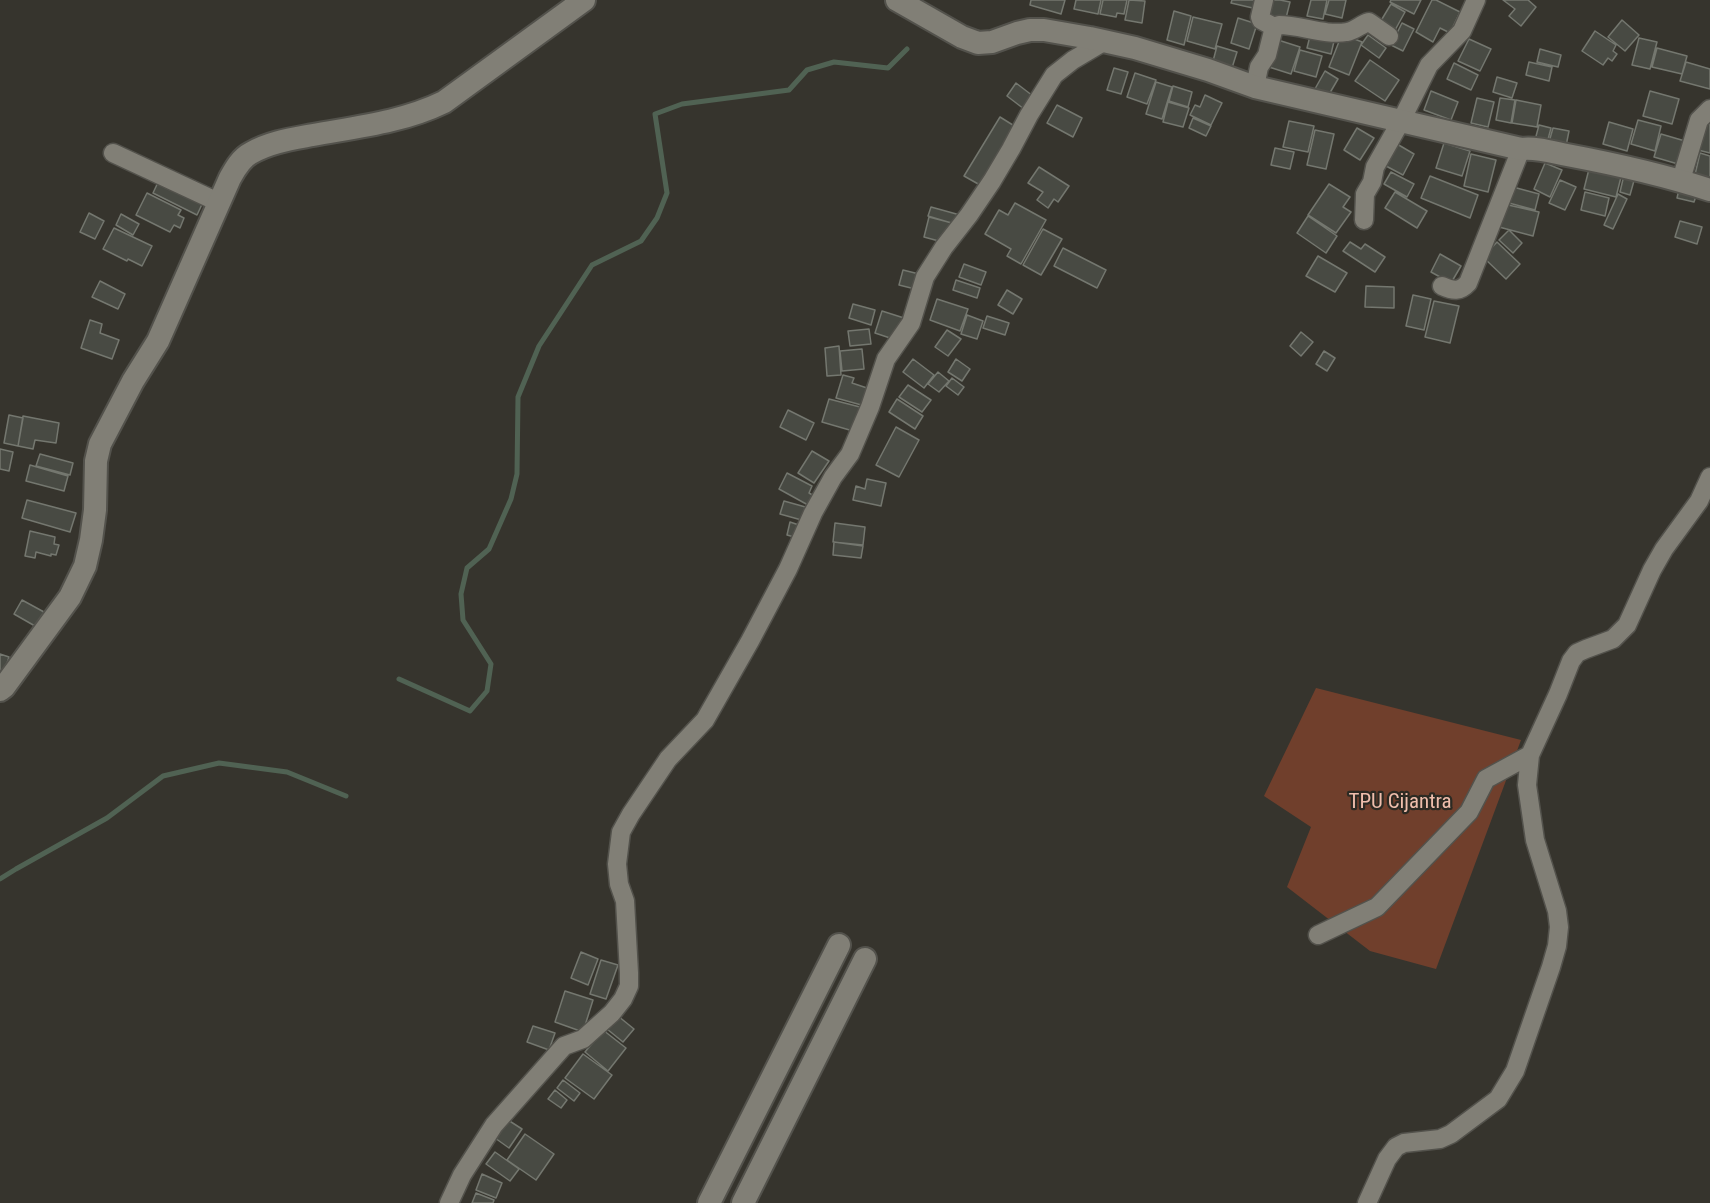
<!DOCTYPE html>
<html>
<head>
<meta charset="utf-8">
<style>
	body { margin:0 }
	canvas { display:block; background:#36342d }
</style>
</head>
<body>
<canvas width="1710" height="1203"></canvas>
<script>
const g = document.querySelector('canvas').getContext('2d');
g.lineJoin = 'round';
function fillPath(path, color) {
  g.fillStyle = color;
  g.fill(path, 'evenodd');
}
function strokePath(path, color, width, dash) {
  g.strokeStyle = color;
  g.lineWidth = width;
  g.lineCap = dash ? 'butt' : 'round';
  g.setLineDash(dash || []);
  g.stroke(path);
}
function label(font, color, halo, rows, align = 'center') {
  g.font = font + ' "Roboto Condensed",sans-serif';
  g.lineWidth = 4.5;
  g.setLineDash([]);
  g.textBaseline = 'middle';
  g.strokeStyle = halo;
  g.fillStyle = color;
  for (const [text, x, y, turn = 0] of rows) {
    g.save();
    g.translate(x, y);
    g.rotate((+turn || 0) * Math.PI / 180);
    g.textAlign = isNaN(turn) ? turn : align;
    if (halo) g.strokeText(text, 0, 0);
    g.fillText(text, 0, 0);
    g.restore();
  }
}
const green = new Path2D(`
	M1316,688L1521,740L1436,969L1370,951L1287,887L1311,827L1264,796Z`);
const stream = new Path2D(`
	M399,679L470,711L487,691L491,664L463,620L461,594L467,568L489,549L511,499L517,474L518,397L539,346L592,265L641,241L657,218L667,193L655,114L682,104L789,90L807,70L834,62L888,68L907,49
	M0,879L16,869L107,818L163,776L219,763L287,772L346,796`);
const building = new Path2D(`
	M1031,0H1065L1061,14L1030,5Z
	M1076,0H1101L1098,14L1074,9Z
	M1103,0H1127L1124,14L1117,13L1116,17L1100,14Z
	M1129,0L1145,1L1142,23L1125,20Z
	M1232,0H1259L1257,9L1231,3Z
	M1268,0H1280L1290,2L1285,22L1264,17Z
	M1311,0H1327L1323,19L1307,16Z
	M1329,0H1346L1342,18L1325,14Z
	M1391,0H1421L1414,14L1390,2Z
	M1432,0H1436L1460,12L1450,33L1440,28L1433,42L1416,32Z
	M1503,0H1528L1536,7L1521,26L1509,16L1515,9Z
	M1391,4L1405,12L1394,32L1379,24Z
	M1174,11L1191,16L1184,45L1167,40Z
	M1193,17L1222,24L1215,49L1187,41Z
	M1238,18L1257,24L1249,49L1231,43Z
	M1622,20L1639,35L1625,51L1608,37Z
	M1402,23L1414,29L1403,51L1391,45Z
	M1595,31L1616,45L1613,51L1617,54L1612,61L1608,58L1603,65L1582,51Z
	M1311,32L1335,37L1331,54L1307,48Z
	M1342,34L1362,42L1349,75L1329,67Z
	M1368,35L1386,48L1379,58L1361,45Z
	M1639,38L1657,42L1650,69L1632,65Z
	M1469,39L1491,49L1480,71L1458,61Z
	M1278,40L1300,47L1291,74L1269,67Z
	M1217,46L1237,52L1231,71L1212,65Z
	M1657,48L1687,56L1682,74L1652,67Z
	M1540,49L1561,55L1558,67L1537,62Z
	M1300,50L1322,56L1316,77L1294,71Z
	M1370,60L1399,80L1385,101L1355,81Z
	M1529,62L1552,67L1549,81L1526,75Z
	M1686,62L1710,69V89L1680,81Z
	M1454,63L1478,75L1471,90L1447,79Z
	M1114,68L1128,72L1121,94L1107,90Z
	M1325,71L1338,79L1324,103L1311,96Z
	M1135,73L1156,80L1147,104L1127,97Z
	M1497,77L1517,83L1512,98L1493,92Z
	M1156,82L1172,87L1162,119L1146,114Z
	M1016,83L1033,96L1024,109L1007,96Z
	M1173,86L1192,92L1188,107L1169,101Z
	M1431,91L1458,102L1451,120L1424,110Z
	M1650,91L1679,99L1672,124L1643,116Z
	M1205,95L1222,103L1211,125L1190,115L1195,105L1200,107Z
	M1477,98L1494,102L1488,127L1471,123Z
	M1500,98L1515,100L1511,123L1496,120Z
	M1516,100L1541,105L1537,127L1512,123Z
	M1168,102L1189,108L1183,127L1163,122Z
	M1057,105L1082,118L1073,137L1047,123Z
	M1000,117L1016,127L980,185L964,176Z
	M1193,118L1211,126L1206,136L1189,128Z
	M1638,120L1661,126L1655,151L1631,144Z
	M1289,121L1314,126L1308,152L1283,147Z
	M1609,122L1633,129L1627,151L1603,144Z
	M1702,122L1710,124V153L1694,149Z
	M1539,125L1551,128L1547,143L1535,140Z
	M1357,128L1374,138L1360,160L1344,150Z
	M1553,128L1569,131L1566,146L1549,142Z
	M1315,130L1334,134L1326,169L1307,165Z
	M1661,134L1685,141L1678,164L1654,157Z
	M1444,143L1470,151L1462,176L1436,168Z
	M1397,144L1414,154L1403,175L1386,166Z
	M1275,148L1294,152L1290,169L1271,165Z
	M1700,153L1710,156V183L1694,179Z
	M1471,154L1496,160L1488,192L1464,186Z
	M1545,163L1562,170L1550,197L1534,189Z
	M1039,167L1069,186L1058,202L1054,199L1048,208L1037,200L1043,192L1028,183Z
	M1589,169L1621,177L1616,197L1584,189Z
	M1391,172L1414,184L1407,197L1384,184Z
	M1624,175L1635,177L1630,195L1620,192Z
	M1430,176L1478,195L1470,218L1421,198Z
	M160,178L204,200L197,215L153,193Z
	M1560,180L1576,187L1565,210L1549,203Z
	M1329,184L1350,197L1343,207L1351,212L1336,233L1308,215Z
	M1680,185L1698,190L1694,202L1677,198Z
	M1513,187L1539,194L1535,210L1509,203Z
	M1395,192L1427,211L1417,228L1385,208Z
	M1585,192L1609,198L1605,216L1581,210Z
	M147,193L181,210L178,215L184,218L180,228L174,225L170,232L136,215Z
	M1618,194L1627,199L1613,229L1604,225Z
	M1015,203L1046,220L1021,264L1007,256L1011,249L985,234L999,210L1008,215Z
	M1504,204L1539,212L1533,236L1499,227Z
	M931,207L960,215L958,225L928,216Z
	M89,213L104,221L95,239L80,232Z
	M121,214L139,224L133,235L116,225Z
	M1308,216L1337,236L1326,253L1297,233Z
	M929,217L952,223L946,243L924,237Z
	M1680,221L1702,227L1697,244L1675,237Z
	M114,228L152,246L142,266L128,259L127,261L103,249Z
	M1043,229L1062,239L1041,275L1023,265Z
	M1509,230L1522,243L1513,253L1499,240Z
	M1350,242L1361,249L1365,244L1385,257L1375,272L1343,251Z
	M1497,242L1520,264L1506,279L1483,257Z
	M1063,248L1106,270L1097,288L1054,266Z
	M1440,254L1461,266L1451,283L1431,272Z
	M1318,256L1347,273L1335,292L1306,276Z
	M964,264L986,272L981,285L959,277Z
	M903,270L919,274L915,289L899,285Z
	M956,280L980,288L977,298L953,290Z
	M100,281L125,294L118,309L92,297Z
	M1366,286L1394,287V308L1365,307Z
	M1007,290L1022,299L1013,314L998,305Z
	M1413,295L1431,299L1424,330L1406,326Z
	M937,299L968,309L960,331L930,320Z
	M1434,301L1459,306L1450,343L1425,337Z
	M853,304L875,310L871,325L849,318Z
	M882,311L904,318L896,340L875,333Z
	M967,315L983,321L977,339L961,334Z
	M987,316L1009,323L1005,335L983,328Z
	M90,320L102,324L100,333L119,340L112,359L81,348Z
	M869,329L871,344L850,346L848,331Z
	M947,330L961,339L948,356L935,347Z
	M1301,332L1313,342L1301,356L1290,346Z
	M839,346L841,375L827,376L825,348Z
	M862,349L864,369L842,371L840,351Z
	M1324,351L1335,358L1327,371L1316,364Z
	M913,359L934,375L924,388L903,372Z
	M956,359L970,369L962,381L948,372Z
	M938,372L949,381L939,392L928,384Z
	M843,375L854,378L852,383L870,389L865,406L836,398Z
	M952,378L964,387L958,395L946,386Z
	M908,385L931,400L922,412L899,397Z
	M829,399L860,407L853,431L822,422Z
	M897,399L923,416L915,429L889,412Z
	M788,410L814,423L806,440L780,427Z
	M9,415L23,418L18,446L4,443Z
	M23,416L59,423L56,443L35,440L33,449L18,446Z
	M896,427L919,440L899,477L876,465Z
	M0,449L13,452L9,471L0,469Z
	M812,451L829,461L814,483L798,473Z
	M40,454L73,463L70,475L36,466Z
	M30,465L68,476L64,491L26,481Z
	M787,473L812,486L809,493L814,496L808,505L779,489Z
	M867,479L886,483L881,506L853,500L856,486L865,489Z
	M27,500L76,513L70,532L22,518Z
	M784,501L809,508L805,521L780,514Z
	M790,522L802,526L798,538L787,535Z
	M835,523L865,527L863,545L833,542Z
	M30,531L55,537L54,544L59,545L56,555L51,554V556L36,552L35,558L25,556Z
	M834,542L863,546L861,558L833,555Z
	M22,600L44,612L35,626L14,614Z
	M0,654L9,657L0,685Z
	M581,952L598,959L588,985L571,978Z
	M601,960L618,965L606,999L590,994Z
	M565,991L593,1000L583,1032L555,1022Z
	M618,1016L634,1029L623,1042L607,1029Z
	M533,1026L555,1033L549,1050L527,1042Z
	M603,1030L626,1048L608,1071L585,1052Z
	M583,1054L612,1075L594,1099L565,1078Z
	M563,1080L580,1093L574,1101L557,1088Z
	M555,1090L567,1100L561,1108L548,1099Z
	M508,1120L522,1129L509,1148L495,1138Z
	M525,1134L554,1154L536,1180L507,1160Z
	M495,1152L519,1169L510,1181L486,1164Z
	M482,1174L502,1183L496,1198L476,1190Z
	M476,1193L494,1200L493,1203H472Z`);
const minor = new Path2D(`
	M1264,0L1260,17L1261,20L1274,27
	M1255,87L1259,67L1267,55L1274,27L1279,25C1301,25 1325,36 1347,32C1355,31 1361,24 1369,22L1389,36
	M113,153L218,202
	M1681,180L1699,120L1710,109
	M1364,220L1365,194L1372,182L1375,167L1401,121L1429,65L1462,31L1476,0
	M1442,286C1453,291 1460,292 1468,283L1521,149
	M1318,935L1377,907L1469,812L1486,779L1530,755
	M449,1203L462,1175L494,1125L564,1046L583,1039L612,1013L623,999L629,986V973L625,901L619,884L617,864L621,832L631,814L668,759L705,720L750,641L788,569L813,513L833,477L850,454L870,407L886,359L911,323L925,277L944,247L969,215L992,181L1011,149L1029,115L1054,75L1073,60L1105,41
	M1367,1203L1387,1159L1396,1147L1404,1143L1440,1139L1451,1134L1498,1099L1515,1071L1551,967L1557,946L1559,927L1557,911L1535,840L1527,785L1530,755L1558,694L1571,661L1577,653L1586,649L1613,639L1627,625L1652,570L1664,549L1699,501L1710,477`);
const tertiary = new Path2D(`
	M897,0L962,37L978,43L992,42L1017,33L1030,30H1044L1090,38L1135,48L1208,70L1255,87L1521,149C1536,147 1552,152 1567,155C1615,164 1664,175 1710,190
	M0,690L4,687L70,597L85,566L91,540L95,510L96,461L100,444L133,381L158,341L230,178C235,169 241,158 251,153C270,142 292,139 313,135C357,127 403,122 444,102L584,0
	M709,1203L839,945
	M743,1203L865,959`);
const parkNames = [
	["TPU Cijantra",1400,803]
];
fillPath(green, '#703f2c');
strokePath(stream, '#506253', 5);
fillPath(building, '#484a43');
strokePath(building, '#74776f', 1.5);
strokePath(minor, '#53524c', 21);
strokePath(tertiary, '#53524c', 26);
strokePath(minor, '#817f76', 18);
strokePath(tertiary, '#817f76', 22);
label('21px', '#efbeac', '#2c2a23', parkNames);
</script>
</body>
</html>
